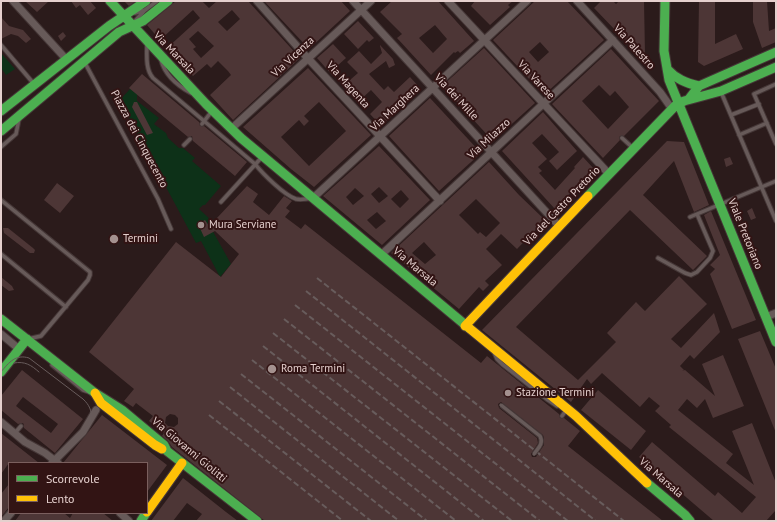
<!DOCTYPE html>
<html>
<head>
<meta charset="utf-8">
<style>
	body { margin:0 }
	#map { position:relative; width:777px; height:522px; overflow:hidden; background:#2b1b1b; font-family:"PT Sans",sans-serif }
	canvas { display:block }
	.frame { position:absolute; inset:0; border:2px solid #e5d0ce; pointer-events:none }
	.legend { position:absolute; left:8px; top:462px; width:140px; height:52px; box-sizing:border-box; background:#321414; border:1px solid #7a5f5e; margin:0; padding:5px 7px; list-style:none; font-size:12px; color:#e5d0ce }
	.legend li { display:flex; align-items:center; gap:8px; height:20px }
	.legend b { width:20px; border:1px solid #7a5f5e }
</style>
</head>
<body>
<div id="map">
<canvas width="777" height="522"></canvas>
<div class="frame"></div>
<ul class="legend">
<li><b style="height:5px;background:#4caf50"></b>Scorrevole</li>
<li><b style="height:5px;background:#ffc107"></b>Lento</li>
</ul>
</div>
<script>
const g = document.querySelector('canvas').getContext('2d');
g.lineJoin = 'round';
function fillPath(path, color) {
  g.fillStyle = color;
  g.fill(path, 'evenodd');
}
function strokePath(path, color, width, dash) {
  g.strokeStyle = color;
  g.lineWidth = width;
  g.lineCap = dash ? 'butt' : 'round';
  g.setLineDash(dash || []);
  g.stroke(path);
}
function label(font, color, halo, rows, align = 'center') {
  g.font = font + ' "PT Sans",sans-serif';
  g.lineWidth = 4;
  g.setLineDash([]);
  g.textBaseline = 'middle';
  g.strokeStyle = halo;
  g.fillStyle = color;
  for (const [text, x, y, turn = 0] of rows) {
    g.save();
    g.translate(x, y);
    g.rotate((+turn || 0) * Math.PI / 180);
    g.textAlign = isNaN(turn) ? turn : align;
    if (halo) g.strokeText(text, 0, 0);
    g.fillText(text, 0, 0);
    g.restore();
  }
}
const green = new Path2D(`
	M1,53L15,69L6,75L1,68Z
	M130,89L137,94V101L159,118L154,124L166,133L168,138L179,148H183L195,158L192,161L221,186L205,205H203L199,209L212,221L214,227L211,228L231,264L220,277L201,241L196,243L152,161L148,163L134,138L138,136L120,100Z`);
const building = new Path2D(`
	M25,1H49L37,12Z
	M71,1H90L96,8L88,15L80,5L76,8Z
	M124,1H136L129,6Z
	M176,1H202L209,8L217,1H248L300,58L233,120L210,95L231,75L228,71L218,61L211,68L207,64L193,76L167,48L200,18L193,10L160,40L147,25ZM232,10L240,19L227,31L218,22ZM198,31L214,46L201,58L193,49L196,47L189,39Z
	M264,1H341L350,11L309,49Z
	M392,1H438L474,41L460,53L458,51L455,53L454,52L431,75L397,38L402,34L380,12ZM435,25L447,39L433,53L419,38Z
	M475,1H513L508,5L510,7L490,25L471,6Z
	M535,1H567L604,40L544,95L493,40ZM540,42L549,52L538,62L529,52Z
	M601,1H613L616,4L619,1H644L645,54L640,56L594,8Z
	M699,1H715V44L736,34L743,49L704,66L698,62Z
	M753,1H767L769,31L776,28V42L762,48L753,22Z
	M1,17L9,26L23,30L31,39L26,43L18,36L11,34L1,39Z
	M358,21L374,38L369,42L367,40L358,49L344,34Z
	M63,32L66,36L61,41L58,36Z
	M333,44L346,58L336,67L339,71L333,76L317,58Z
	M380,45L393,59L395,65L389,68L386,61L369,74L384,90L388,86L394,92L410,77L421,89L406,102L403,99L391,110L395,113L381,126L370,114L382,102L371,90L358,102L343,86L358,73L347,62L359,51L371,64L382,53L380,46Z
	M484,48L535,103L493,141L442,86Z
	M611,49L659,101L624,136H620L619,138L620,140L603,158L552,104ZM599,85L610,96L615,91L629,107L608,129L582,101Z
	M308,68L371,135L314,187L291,169L243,127ZM319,102L346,131L309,166L281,137L299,120L304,126L309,121L304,116Z
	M142,74L199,122L200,126H204L247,162L235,176L193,141L192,136L188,137L129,88Z
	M430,98L481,153L439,191L389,136Z
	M134,102H137L153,133L147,135L132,107Z
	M543,112L577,151L557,170L549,161L559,152L542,134L532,143L547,159L538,167L542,171L539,173L555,190L575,168L574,167L583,157L594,169L555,209L502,151Z
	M667,141L684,142L709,205L694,212L674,161L643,195L707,256L693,270L630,210L516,327L578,380L616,342L607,333L636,302L645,311L679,276L707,304L671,339L681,348L714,313L720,332L694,359L690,355L680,366L684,370L682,371L685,370L715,396L702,364L723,355L744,406L713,418L705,399L697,408L687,399L678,410L733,454L726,463L754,485L732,431L752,423L776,483V510L766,521H714L639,457L652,442L715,496L718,492L742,513L756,497L669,427L671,425L655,411L660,406L649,397L640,407L602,373L591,384L587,379L571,402L482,330Z
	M379,146L430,200L382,245L323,196ZM379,187L388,196L379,203L371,194ZM355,188L364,196L353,205L346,197ZM401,190L409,199L400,208L391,199ZM377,212L386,221L376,229L367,220Z
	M730,157L733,164L726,167L724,159Z
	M489,162L519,195L545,220L517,249L501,234L486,249L502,265L485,281L489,285L483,291L479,287L459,309L391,253ZM476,199L500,223L486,237L480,232L478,234L459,215ZM424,242L436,255L425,264L412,253Z
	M57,183L74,196L60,213L44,200Z
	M247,186L258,194L253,202L269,215L284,196L292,201L286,208L290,211L285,217L301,229L305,224L481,363L487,356L559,414L560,418H564L580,431L568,446L663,521H265L172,447L168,441L162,436L164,433L149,421L153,416L136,403L133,407L124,401L134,389L89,352L176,242L221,277L239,254L215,231L204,237L198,224L205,220L212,230L216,219ZM501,402L543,435L544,438V445L536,457H532L531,454L538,443L537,438L499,408L498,404ZM170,414L175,415L178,418V424L174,427L168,426L165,423L166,417Z
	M752,208L756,218L751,220L747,211Z
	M711,211L756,320L732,329L710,274L715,269L710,265L720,255L704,215Z
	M3,228H8L33,248L35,250L34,253H30L4,233Z
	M1,277L12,286L14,290L9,291L1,285Z
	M760,331L776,369V433L738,339Z
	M22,370L83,419L55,453L24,428V425L23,423L18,424L1,410V396ZM23,397L58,424L51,433L16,406Z
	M598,390L646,431L631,450L581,410Z
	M102,415L167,465L147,492V463H63Z
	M1,433L6,437L39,463H9L1,474Z
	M183,478L226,512L238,521H196L202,514L187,503L173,521H151Z
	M9,484V507L1,517V494Z
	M21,513H64L70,518L73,513H103L113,521H15Z`);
const lane = new Path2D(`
	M135,13L145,10
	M135,21L145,10L157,1
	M147,43C147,54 145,69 153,78L255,164C263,174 284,195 296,199C301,200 307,199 312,198
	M1,45L34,84
	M161,60C165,75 178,86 191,93
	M85,63L158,199L171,229
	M776,84L754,94L776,144
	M721,92L776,221
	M731,115L759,104
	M202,124L212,111
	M739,135L767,123
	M622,138L633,148
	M184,145L190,139
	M1,147L16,134L19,119
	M1,200L90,272V275L88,280L41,336L28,339
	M221,202L262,157
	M690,217L697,214
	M1,254L66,307
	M658,258L685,273L691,275L697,272L710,258L713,251L697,214L776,181
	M494,352L497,359L502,364L548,400L557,406
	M52,365L83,390L89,392
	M562,416L567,409
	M15,433L21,426`);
const street = new Path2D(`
	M13,1L66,59
	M257,1L303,53L440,201
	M353,1L559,226
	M448,1L609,174
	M577,1L660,92L672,109
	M231,129L371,1
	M313,198L527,1
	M381,255L543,104L613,40
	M766,317L776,313
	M1,334L19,349
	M1,422L25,442L45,453L58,463
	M52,463L83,432L96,410
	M120,513L129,521
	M4,521L11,513`);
const fast = new Path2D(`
	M110,1L206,104L241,138L469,328
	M665,1L664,51L669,80L776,342
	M667,69C676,79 686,83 699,86
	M689,99L699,86L776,52
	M1,111L109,26L146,1
	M1,131L119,32L143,21L168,1
	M588,196L675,106L684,101L721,91L776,67
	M1,319L95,393L122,410L164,445L167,451L257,521
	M1,372L27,339
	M647,483L685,515L690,521
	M141,521L146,513`);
const slow = new Path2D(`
	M465,326L588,196
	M469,328L576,416L647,483
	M95,393L101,403L155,445L162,449
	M147,512L182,463`);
const tram = new Path2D(`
	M14,363C25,361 31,365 39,372
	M1,372C9,362 16,354 29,358L83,399C109,423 66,446 52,463
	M4,521L11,513`);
const rail = new Path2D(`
	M317,278L624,521
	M306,291L596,521
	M295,305L568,521
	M284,319L540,521
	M273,333L512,521
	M263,346L484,521
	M252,360L456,521
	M241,374L427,521
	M230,387L399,521
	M219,401L371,521
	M209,415L343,521`);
const laneBridge = new Path2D(`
	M501,405L540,436C544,444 538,448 534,454`);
const markers = [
	[201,225,4,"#a4918f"],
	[114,239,5,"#a4918f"],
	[272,369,5,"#a4918f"],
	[508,393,4,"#a4918f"]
];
const streetNames = [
	["Via Palestro",634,47,48],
	["Via Marsala",174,53,46],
	["Via Vicenza",293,57,-43],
	["Via Varese",536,80,47],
	["Via Magenta",348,85,48],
	["Via dei Mille",456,97,47],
	["Via Marghera",395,108,-43],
	["Piazza dei Cinquecento",139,139,62],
	["Via Milazzo",489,139,-43],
	["Via del Castro Pretorio",562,206,-46],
	["Viale Pretoriano",745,234,68],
	["Via Marsala",415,267,40],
	["Via Giovanni Giolitti",189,450,40],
	["Via Marsala",661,478,41]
];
const poiNames = [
	["Mura Serviane",209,225],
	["Termini",123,239],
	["Roma Termini",281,369],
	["Stazione Termini",516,393]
];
fillPath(green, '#0d3118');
fillPath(building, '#4d3636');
strokePath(lane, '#453737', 5.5);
strokePath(street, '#453737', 9);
strokePath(fast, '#453737', 11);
strokePath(slow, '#453737', 11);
strokePath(lane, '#675a59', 3.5);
strokePath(street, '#675a59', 7);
strokePath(fast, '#4caf50', 9);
strokePath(slow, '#ffc107', 9);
strokePath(tram, '#685c5c', 1);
strokePath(rail, '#685c5c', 2, [6, 3]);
strokePath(laneBridge, '#453737', 5.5, []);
strokePath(laneBridge, '#675a59', 3.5);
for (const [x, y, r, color] of markers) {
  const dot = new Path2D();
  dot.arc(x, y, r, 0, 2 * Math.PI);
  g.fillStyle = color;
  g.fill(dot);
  strokePath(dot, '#321414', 1.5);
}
label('11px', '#e5d0ce', '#321414', streetNames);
label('11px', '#e5d0ce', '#321414', poiNames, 'left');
</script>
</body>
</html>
